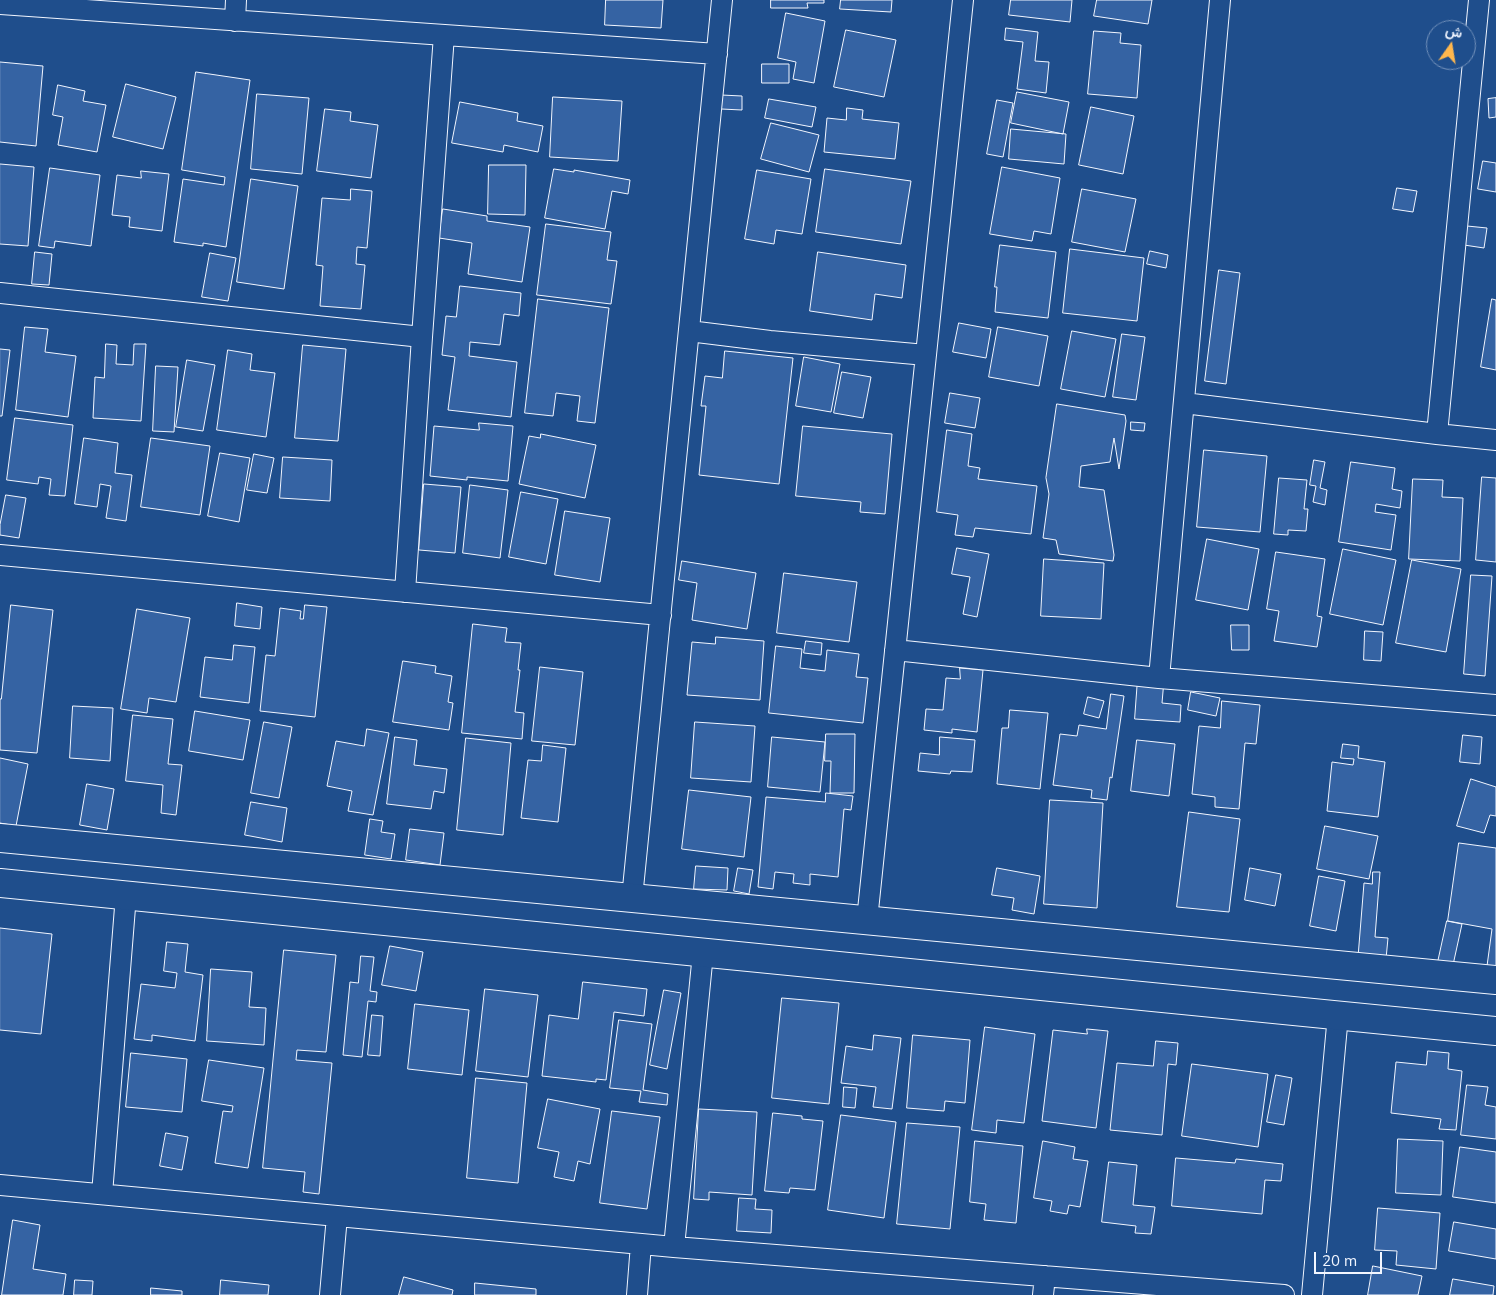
<!DOCTYPE html>
<html>
<head>
<meta charset="utf-8">
<style>
	body { margin:0 }
	#map { position:relative; width:1496px; height:1295px; overflow:hidden; background:#1f4e8c; font-family:Mulish,Vazirmatn,sans-serif }
	canvas { display:block }
	.north { position:absolute; left:1426px; top:20px; width:50px; height:50px; box-sizing:border-box; background:#1f4e8c; border:1px solid #7391ba; border-radius:50%; rotate:13deg; font-size:14px; font-weight:700; line-height:20px; text-align:center; color:#f2f6ff }
	.north::after { content:''; display:block; margin:auto; width:18px; height:22px; background:#ffb74d; clip-path:polygon(50% 0,100% 100%,50% 72%,0 100%) }
	.scale { position:absolute; left:1314px; top:1252px; width:68px; height:22px; box-sizing:border-box; border:2px solid #f2f6ff; border-top:0; padding-left:6px; font-size:15px; line-height:18px; white-space:nowrap; color:#f2f6ff; -webkit-text-stroke:4px #1f4e8c; paint-order:stroke }
</style>
</head>
<body>
<div id="map">
<canvas width="1496" height="1295"></canvas>
<div class="north">ش</div>
<div class="scale">20 m</div>
</div>
<script>
const g = document.querySelector('canvas').getContext('2d');
g.lineJoin = 'round';
function fillPath(path, color) {
  g.fillStyle = color;
  g.fill(path, 'evenodd');
}
function strokePath(path, color, width, dash) {
  g.strokeStyle = color;
  g.lineWidth = width;
  g.lineCap = dash ? 'butt' : 'round';
  g.setLineDash(dash || []);
  g.stroke(path);
}
const building = new Path2D(`
	M606,0H663L661,28L605,25Z
	M771,0H824V3H807L808,8H771Z
	M841,0H892L891,12L840,9Z
	M1011,0H1072L1070,22L1009,15Z
	M1097,0H1152L1148,24L1094,16Z
	M786,13L825,21L814,83L793,79L796,62L778,58Z
	M1006,28L1038,32L1035,61L1049,62L1046,93L1017,89L1023,42L1005,40Z
	M846,30L896,40L884,97L834,87Z
	M1094,31L1121,33L1120,43L1141,45L1137,98L1088,94Z
	M0,62L43,66L36,146L0,142Z
	M762,64H789V83H762Z
	M196,72L250,80L226,247L203,243V246L174,242L183,179L224,185L225,177L182,170Z
	M126,84L176,97L163,149L113,137Z
	M58,85L85,91L83,101L106,105L97,152L58,145L63,117L53,115Z
	M1017,92L1069,102L1063,134L1011,123Z
	M257,94L309,98L302,174L251,169Z
	M721,95L742,96V110L721,109Z
	M553,97L622,101L618,161L550,157Z
	M1496,98V117L1489,118L1488,99Z
	M769,99L816,107L812,127L765,118Z
	M997,100L1013,103L1003,157L987,154Z
	M460,102L518,113L517,121L543,126L538,152L504,145L503,152L452,143Z
	M1091,107L1134,116L1123,174L1079,165Z
	M847,108L863,110L862,119L899,123L895,159L824,152L827,118L846,120Z
	M325,109L351,112L350,121L378,125L371,178L317,171Z
	M771,123L819,135L809,172L761,159Z
	M1011,129L1066,134L1064,164L1009,159Z
	M1483,161L1496,163V192L1478,189Z
	M0,164L34,167L28,246L0,244Z
	M489,165H526L525,215L488,214Z
	M1002,167L1060,178L1051,234L1034,231L1032,241L990,234Z
	M50,168L100,175L91,246L55,241L54,248L39,246Z
	M554,169L574,172V170L630,180L628,194L612,191L605,229L545,218Z
	M825,169L911,181L901,244L816,232Z
	M757,170L811,179L802,234L776,230L774,244L745,239Z
	M141,171L169,174L162,231L129,227L130,217L112,215L117,175L141,178Z
	M251,179L298,186L284,289L237,282Z
	M1397,188L1417,191L1413,212L1393,209Z
	M351,189L372,191L367,248L357,247L356,264L365,265L361,309L320,306L323,266L316,265L322,198L350,200Z
	M1082,189L1136,199L1125,252L1072,242Z
	M443,209L487,216V221L530,227L522,282L468,274L472,243L439,238Z
	M546,224L611,232L607,260L617,261L611,304L537,295Z
	M1467,226L1487,228L1484,248L1464,245Z
	M1000,245L1056,252L1048,318L995,312L997,287H995Z
	M1070,249L1144,258L1137,321L1063,313Z
	M1150,251L1168,255L1166,268L1147,264Z
	M35,252L52,254L49,285L32,284Z
	M818,252L906,265L902,298L875,294L872,320L810,311Z
	M210,253L236,258L228,301L202,297Z
	M1219,270L1240,273L1226,384L1205,381Z
	M460,286L521,293L519,316L504,314L500,345L470,342L469,356L517,362L511,417L448,410L455,357L442,355L446,316L456,317Z
	M538,299L609,308L595,423L577,421L580,396L556,393L553,416L525,413Z
	M1492,299L1496,300V370L1481,367Z
	M959,323L991,329L986,358L953,352Z
	M25,327L48,329L45,352L76,356L68,417L16,410Z
	M998,327L1048,336L1039,386L989,377Z
	M1072,331L1116,339L1105,397L1061,389Z
	M1122,334L1145,337L1136,400L1113,397Z
	M106,344L117,345L116,364L133,365L134,344H146L141,421L93,418L95,377L104,378Z
	M303,345L346,349L338,441L295,438Z
	M0,349L10,350L2,416H0Z
	M228,350L252,354L250,370L275,373L266,437L217,430Z
	M725,351L793,358L779,484L699,475L706,406H701L705,376L722,378Z
	M804,357L840,364L831,412L796,406Z
	M187,360L215,365L203,431L176,427Z
	M156,366L178,367L174,432L153,431Z
	M842,372L871,377L863,418L834,413Z
	M950,393L980,398L975,428L945,423Z
	M1057,404L1125,415L1126,421L1119,469L1114,438L1110,462L1081,466L1079,487L1104,490L1114,555L1113,561L1059,554L1056,540L1043,538L1049,494L1046,478Z
	M15,418L73,425L65,496L49,495L51,479L39,477L38,484L7,480Z
	M1131,422L1145,423L1144,431L1131,430Z
	M479,423L513,426L508,481L467,477V480L430,476L434,426L479,430Z
	M803,426L892,434L885,514L860,512L861,502L796,496Z
	M947,430L972,434L968,466L980,468L978,479L1037,486L1031,534L975,528L973,537L955,535L958,515L937,512Z
	M541,434L596,445L585,498L519,484L529,436L540,438Z
	M84,438L118,443L115,473L132,475L126,521L106,518L111,486L100,484L97,507L75,504Z
	M151,438L210,446L200,515L141,507Z
	M1204,450L1267,456L1260,532L1197,527Z
	M220,453L250,458L239,522L208,516Z
	M254,454L274,458L267,493L247,490Z
	M283,457L332,460L330,501L280,498Z
	M1314,460L1325,462L1320,488L1327,490L1325,505L1313,502L1316,486L1310,485Z
	M1351,462L1395,468L1392,489L1402,491L1400,508L1376,504L1375,512L1396,515L1391,550L1339,542Z
	M1482,477L1496,478V562L1476,560Z
	M1279,478L1307,480L1304,509H1308L1306,531L1288,530V535L1274,534Z
	M1413,479L1443,480L1442,497L1463,498L1460,561L1409,559Z
	M424,484L461,487L455,553L419,550Z
	M470,485L508,490L500,558L463,553Z
	M521,492L558,499L546,564L509,557Z
	M6,495L26,498L19,538L0,535V525Z
	M565,511L610,518L600,582L555,575Z
	M1207,539L1259,549L1248,610L1196,600Z
	M957,548L989,554L977,617L963,614L970,577L952,574Z
	M1343,549L1396,560L1383,625L1330,614Z
	M1276,552L1325,559L1317,616L1322,617L1317,647L1274,641L1279,611L1267,609Z
	M1044,559L1104,563L1101,619L1041,616Z
	M1412,560L1461,569L1446,652L1396,643Z
	M682,561L756,573L747,629L692,620L697,583L679,580Z
	M784,573L857,582L849,642L777,633Z
	M1471,575L1492,576L1485,676L1464,674Z
	M237,603L262,607L260,629L235,626Z
	M11,605L53,610L37,753L0,750V699H1Z
	M305,605L327,607L315,717L260,711L266,655L275,656L280,608L301,611L300,619H303Z
	M137,609L190,618L176,702L149,698L147,713L121,709Z
	M473,624L507,628L505,642L521,643L518,670H520L515,712L524,713L522,739L462,733Z
	M1231,625H1249V650H1232Z
	M1365,631L1383,632L1381,661L1364,660Z
	M716,637L764,641L760,700L687,695L692,642L715,644Z
	M806,641L822,643L821,655L804,653Z
	M234,645L255,647L249,703L200,697L205,657L232,660Z
	M776,646L802,649L800,668L825,671L827,650L859,654L856,677L868,678L863,723L769,713Z
	M403,661L436,666L435,673L452,676L448,702L453,703L449,730L393,722Z
	M540,667L583,672L575,745L532,741Z
	M960,668L983,670L977,732L952,729V733L924,730L926,709L943,710L946,678L960,679Z
	M1138,678L1164,680L1162,703L1181,705L1180,722L1135,719Z
	M1191,692L1220,698L1216,716L1188,710Z
	M1111,694L1124,696L1112,778L1110,777L1107,800L1091,798L1092,790L1053,785L1060,734L1077,736L1079,725L1106,729Z
	M1088,697L1104,701L1099,718L1084,714Z
	M1222,701L1260,705L1256,744L1245,743L1239,809L1215,807V797L1192,794L1199,726L1220,728Z
	M73,706L113,708L110,761L70,758Z
	M1010,710L1048,713L1040,789L997,784L1002,728H1008Z
	M195,711L250,720L243,760L189,751Z
	M133,715L173,719L168,764L182,765L176,815L161,813L163,785L126,781Z
	M264,722L292,727L279,798L251,793Z
	M695,722L755,726L751,782L691,778Z
	M367,729L389,733L373,815L348,811L352,791L327,786L336,741L364,746Z
	M826,734H855L854,793H830L831,761H825Z
	M1463,735L1482,737L1480,764L1460,762Z
	M395,737L417,740L414,765L447,769L444,793L434,791L431,809L387,804Z
	M772,737L825,742L820,792L768,787Z
	M940,737L975,740L972,772L951,771L950,774L918,771L920,753L939,755Z
	M466,738L511,743L503,835L457,830Z
	M1137,740L1175,744L1169,796L1131,791Z
	M1343,744L1359,746L1358,758L1385,762L1378,817L1327,811L1332,762L1353,765L1354,759L1341,758Z
	M543,745L566,748L558,822L521,818L528,760L541,761Z
	M0,758L28,764L16,826L0,823Z
	M1471,779L1496,787V816L1490,815L1484,833L1457,826Z
	M87,784L114,789L107,830L80,825Z
	M689,790L751,797L744,857L682,849Z
	M826,793L853,796L851,810L844,809L838,877L810,874V885L793,883L794,874L775,872L773,889L758,887L766,797L825,802Z
	M1050,800L1103,803L1097,908L1044,904Z
	M251,802L287,808L282,842L245,835Z
	M1189,812L1240,819L1229,912L1177,907Z
	M370,819L383,821L381,832L395,834L391,859L365,855Z
	M1325,826L1378,836L1369,879L1317,869Z
	M410,829L444,833L440,865L406,860Z
	M1459,843L1496,848V967L1487,966L1492,929L1448,921Z
	M696,866L728,868L727,890L694,889Z
	M738,868L753,870L749,894L734,891Z
	M997,868L1040,876L1034,914L1012,910L1014,898L992,895Z
	M1250,868L1281,874L1275,906L1245,900Z
	M1373,872H1380L1375,937L1388,938L1386,959L1358,957L1364,883L1372,884Z
	M1319,876L1345,881L1336,931L1310,926Z
	M1447,921L1462,924L1453,965L1438,962Z
	M0,928L52,934L41,1034L0,1030Z
	M167,942L188,944L185,972L203,975L195,1041L152,1035V1041L134,1039L141,984L175,988L177,973L164,971Z
	M390,946L423,952L416,991L382,985Z
	M284,950L336,955L326,1052L297,1050L296,1060L332,1063L319,1194L303,1192L305,1172L263,1168Z
	M361,956L374,957L370,991L377,992L376,1002L368,1001L362,1057L343,1055L350,982L358,983Z
	M211,969L252,972L249,1007L266,1008L264,1045L207,1041Z
	M583,982L647,989L644,1016L614,1012L606,1080L596,1079V1082L542,1076L549,1015L578,1019Z
	M485,989L538,995L528,1077L476,1071Z
	M664,990L681,993L667,1069L650,1065Z
	M782,998L839,1003L829,1104L772,1098Z
	M415,1004L469,1010L462,1075L408,1069Z
	M372,1015L383,1016L380,1056L368,1055Z
	M619,1020L652,1024L643,1090L668,1094L667,1105L639,1102L641,1091L610,1088Z
	M985,1027L1035,1034L1024,1123L997,1120L996,1133L972,1130Z
	M1087,1029L1108,1031L1096,1128L1042,1121L1053,1030L1087,1034Z
	M874,1035L901,1038L892,1109L873,1107L876,1087L841,1083L846,1046L872,1050Z
	M913,1035L970,1040L965,1103L945,1101L944,1111L907,1108Z
	M1156,1041L1178,1043L1176,1065L1168,1064L1162,1135L1110,1130L1117,1063L1153,1066Z
	M1428,1051L1449,1053L1448,1069L1462,1071L1456,1130L1439,1129L1441,1119L1391,1113L1396,1062L1426,1065Z
	M131,1053L187,1059L182,1112L126,1107Z
	M209,1060L264,1068L248,1168L215,1163L223,1111L232,1112L233,1106L202,1101Z
	M1192,1064L1268,1074L1258,1147L1182,1136Z
	M1276,1075L1292,1078L1284,1125L1267,1122Z
	M476,1078L527,1083L518,1183L467,1178Z
	M1467,1085L1488,1087L1485,1105L1496,1107V1139L1461,1135Z
	M844,1087L857,1088L855,1108L843,1107Z
	M548,1099L600,1109L590,1164L578,1161L574,1181L554,1177L559,1152L538,1148Z
	M699,1109L757,1112L752,1195L709,1192V1200L694,1199Z
	M612,1111L660,1117L647,1209L600,1203Z
	M773,1113L802,1116V1119L823,1121L815,1190L790,1188L789,1193L765,1191Z
	M841,1115L896,1122L884,1218L828,1210Z
	M907,1123L960,1127L950,1229L897,1224Z
	M166,1133L188,1137L182,1170L160,1166Z
	M1398,1139L1443,1141L1441,1195L1396,1193Z
	M975,1141L1023,1146L1016,1223L984,1220L986,1204L970,1202Z
	M1043,1141L1075,1147L1073,1159L1088,1161L1080,1207L1069,1205L1067,1214L1050,1211L1052,1201L1034,1198Z
	M1460,1147L1496,1152V1203L1453,1197Z
	M1176,1158L1235,1163L1236,1159L1283,1164L1281,1181L1265,1180L1262,1214L1172,1206Z
	M1109,1162L1137,1165L1133,1205L1155,1207L1151,1234L1135,1233L1136,1226L1102,1222Z
	M739,1198L756,1199L755,1209L772,1210L771,1233L737,1231Z
	M1378,1208L1440,1213L1436,1269L1396,1265L1397,1251L1375,1250Z
	M13,1220L40,1225L33,1269L66,1274L63,1295H2Z
	M1454,1222L1496,1229V1259L1449,1251Z
	M1373,1266L1422,1276L1418,1295H1368Z
	M404,1277L453,1290L452,1295H399Z
	M1453,1279L1494,1286L1493,1295H1450Z
	M75,1280L93,1281L92,1295H74Z
	M221,1280L269,1285L268,1295H220Z
	M475,1283L536,1289V1295H475Z
	M151,1288L182,1291V1295H151Z`);
const street = new Path2D(`
	M0,4L717,54
	M235,21L236,0
	M0,293L422,337
	M689,331L770,341L926,355
	M1184,403L1437,434L1496,440
	M1437,434L1479,0
	M0,555L661,615
	M405,592L422,337L444,35
	M895,650L1159,678L1496,705
	M1159,678L1220,0
	M632,898L722,0
	M867,920L963,0
	M0,1185L674,1247L1284,1295
	M102,1194L126,895
	M674,1247L703,953
	M330,1295L337,1216
	M637,1295L641,1244
	M1043,1295L1045,1276
	M1312,1295L1338,1015`);
const secondary = new Path2D(`
	M0,838L1496,980
	M0,883L1496,1031`);
fillPath(building, '#3563a3');
strokePath(building, '#f2f6ff', 1);
strokePath(street, '#f2f6ff', 22);
strokePath(secondary, '#f2f6ff', 30);
strokePath(street, '#1f4e8c', 20);
strokePath(secondary, '#1f4e8c', 28);
</script>
</body>
</html>
